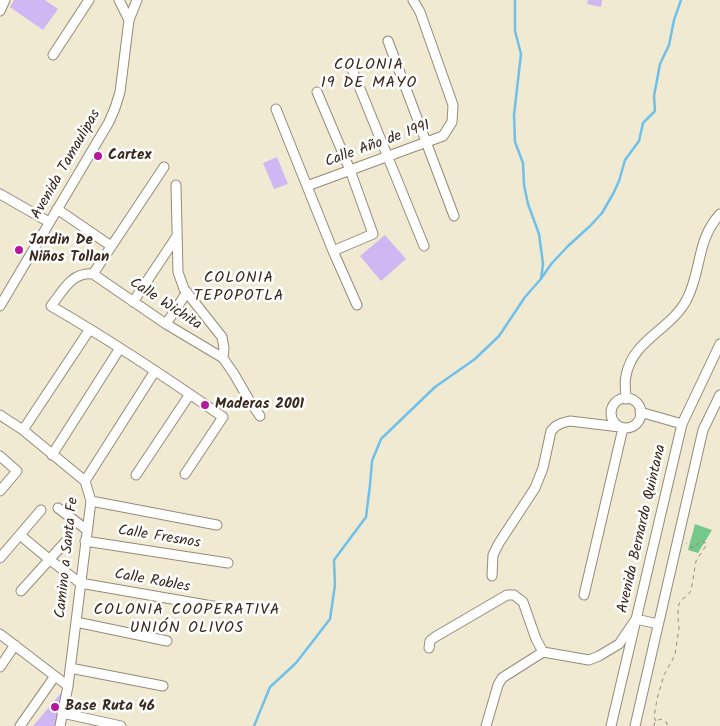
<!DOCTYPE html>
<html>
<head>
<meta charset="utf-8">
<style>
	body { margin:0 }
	canvas { display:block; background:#f1ead2 }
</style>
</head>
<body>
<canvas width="720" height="726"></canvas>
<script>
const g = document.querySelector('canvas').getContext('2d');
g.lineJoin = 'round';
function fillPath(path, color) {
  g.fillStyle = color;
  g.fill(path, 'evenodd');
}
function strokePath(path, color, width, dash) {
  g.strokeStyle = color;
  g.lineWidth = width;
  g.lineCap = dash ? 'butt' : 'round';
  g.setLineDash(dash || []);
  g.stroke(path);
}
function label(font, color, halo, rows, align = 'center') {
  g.font = font + ' Kalam,sans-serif';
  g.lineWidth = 5;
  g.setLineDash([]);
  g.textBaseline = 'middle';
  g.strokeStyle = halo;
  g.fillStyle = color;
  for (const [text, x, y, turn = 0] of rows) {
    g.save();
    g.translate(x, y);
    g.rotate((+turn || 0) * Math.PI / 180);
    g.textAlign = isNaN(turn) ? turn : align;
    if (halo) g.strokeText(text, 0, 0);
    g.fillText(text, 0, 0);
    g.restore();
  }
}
const green = new Path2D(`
	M695,524L712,530L698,553L688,550Z`);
const stream = new Path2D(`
	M515,0V31L521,54L514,115L515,142L523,163L524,185L528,204L539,234L543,264L541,279
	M254,726L270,687L296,663L330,619L335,585L334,560L366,517L370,485L372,461L381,439L435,387L475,359L499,336L525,297L540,280L552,263L568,246L590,226L602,213L613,194L619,181L625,160L639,141L643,123L655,111L654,96L660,64L669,45L674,20L681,0`);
const building = new Path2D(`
	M14,0H45L58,9L43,30L10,7Z
	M588,0H602L601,7L587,4Z
	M277,157L288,184L274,189L263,163Z
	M385,235L406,259L381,281L360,256Z
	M65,688L55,726H33Z`);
const path = new Path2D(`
	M656,721L654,717L657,699L664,675L675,655L679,628L678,618V607L681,600L687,596L691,591L696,561L707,544L702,541L697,544L694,548L691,547L686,543
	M654,726V724L656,721L661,719L667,723V726`);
const minor = new Path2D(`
	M119,0L129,20
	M0,11L5,0
	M388,41L454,216
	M53,55L89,0
	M352,69L424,246
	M317,92L350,170L373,234L333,251
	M276,109L333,251L357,305
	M176,185L178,272L184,289L222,337L224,348L223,358
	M307,186L443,136L452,122L453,105L420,12L413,0
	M0,194L49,222
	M57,209L111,246
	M93,274C71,272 63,291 51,306C110,340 167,378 223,417L185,474
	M93,274L166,324L223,358L234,374L249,400L260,416
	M93,274L164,167
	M133,302L177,236
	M0,306L109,122L115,108L120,92L129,20L137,0
	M166,324L187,292
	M611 413a15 15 0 1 1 30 0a15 15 0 1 1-30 0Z
	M626,399C626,391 624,383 626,376C632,340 672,329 687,299C702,270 696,240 720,214
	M640,412L682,424
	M0,415L23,430L85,481L91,501L68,686L60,726
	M23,430L90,329
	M52,455L120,348
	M0,456L17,471L0,491
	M136,475L190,394
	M85,481L155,371
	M91,501L217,525
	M58,508L87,530
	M20,535L50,560L80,583L218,607
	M85,541L228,563
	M0,558L41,510
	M492,576L493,555L499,543L535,488L543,468L551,431L556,426L562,423L570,421L620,427
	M21,591L68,539
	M584,595L623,428
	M76,622L167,641
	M0,634L68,686
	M429,648L430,641L435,637L507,595H514L523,602L536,639L543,652L589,660L599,656L619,644L636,619L658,624
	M0,667L15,645
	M70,668L163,686
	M62,713L121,726
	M20,726L55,676
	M486,726L498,685L502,678L543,652
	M611,726L682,424L720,344
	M635,726L703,430L720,395`);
const markers = [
	[98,156,5,"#b5179e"],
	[19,250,5,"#b5179e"],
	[205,405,5,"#b5179e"],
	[55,707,5,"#b5179e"]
];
const streetNames = [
	["Calle Año de 1991",378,145,-20],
	["Avenida Tamaulipas",67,165,-60],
	["Calle Wichita",165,305,33],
	["Avenida Bernardo Quintana",643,529,-77],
	["Calle Fresnos",159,538,9],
	["Camino a Santa Fe",68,558,-84],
	["Calle Robles",152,582,10]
];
const poiNames = [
	["Cartex",108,156],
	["Jardin De",29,241],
	["Niños Tollan",29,258],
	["Maderas 2001",215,405],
	["Base Ruta 46",65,707]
];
const neighbourhoodNames = [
	["COLONIA",369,66],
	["19 DE MAYO",369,84],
	["COLONIA",239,279],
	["TEPOPOTLA",239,297],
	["COLONIA COOPERATIVA",187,611],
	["UNIÓN OLIVOS",187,629]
];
fillPath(green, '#74c88c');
strokePath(stream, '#6fc0eb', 2.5);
fillPath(building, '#ceb7f2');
strokePath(minor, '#968a78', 11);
strokePath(path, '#968a78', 1, [4, 4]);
strokePath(minor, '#fff', 9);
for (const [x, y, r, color] of markers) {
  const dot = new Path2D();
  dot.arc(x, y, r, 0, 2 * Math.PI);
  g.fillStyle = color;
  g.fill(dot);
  strokePath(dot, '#fff', 2);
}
label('15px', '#3b2a1e', '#fff', streetNames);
label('bold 15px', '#3b2a1e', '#fff', poiNames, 'left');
g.letterSpacing = '1px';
label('16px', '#3b2a1e', '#fff', neighbourhoodNames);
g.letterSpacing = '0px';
</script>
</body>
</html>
